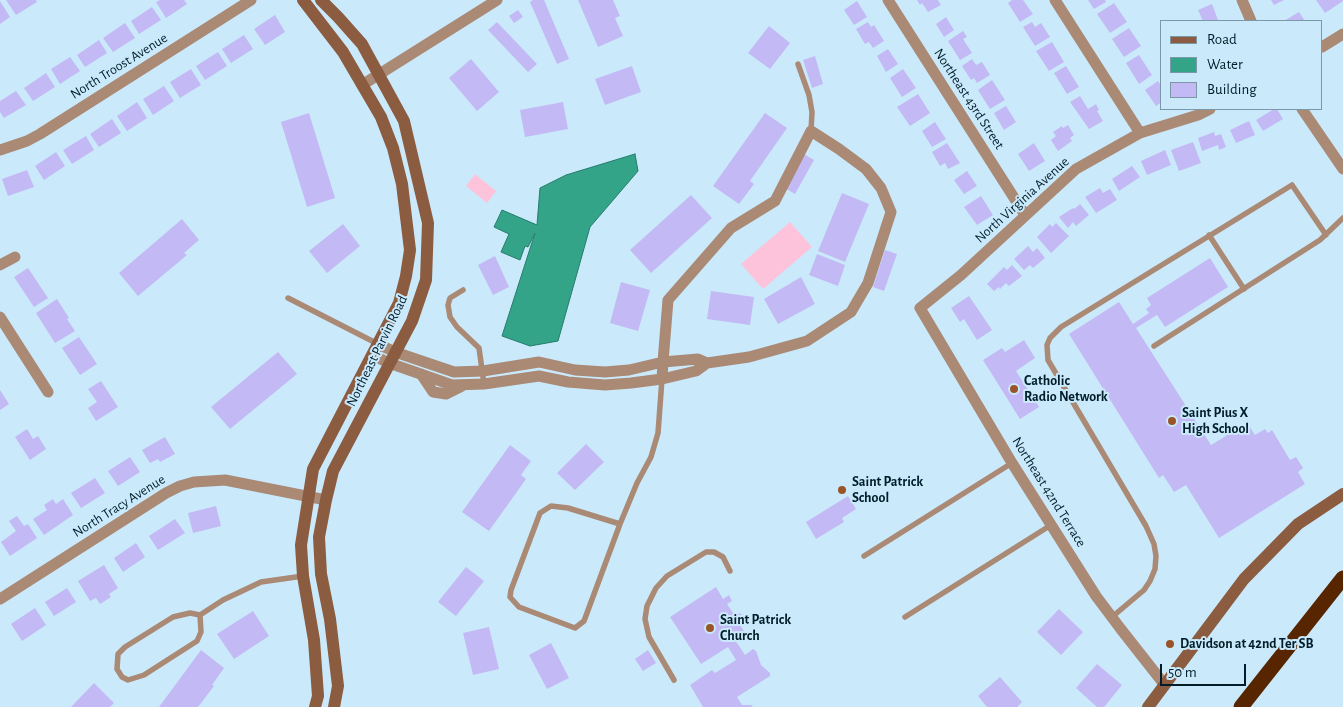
<!DOCTYPE html>
<html>
<head>
<meta charset="utf-8">
<style>
	body { margin:0 }
	#map { position:relative; width:1343px; height:707px; overflow:hidden; background:#caeafc; font-family:"Alegreya Sans",sans-serif }
	canvas { display:block }
	.legend { position:absolute; left:1160px; top:20px; width:162px; height:90px; box-sizing:border-box; background:#caeafc; border:1px solid #7a98a8; margin:0; padding:6px 9px; list-style:none; font-size:15px; color:#021d29 }
	.legend li { display:flex; align-items:center; gap:10px; height:25px }
	.legend b { width:25px; border:1px solid #7a98a8 }
	.scale { position:absolute; left:1160px; top:664px; width:86px; height:22px; box-sizing:border-box; border:2px solid #021d29; border-top:0; padding-left:6px; font-size:15px; line-height:18px; white-space:nowrap; color:#021d29; -webkit-text-stroke:4px #caeafc; paint-order:stroke }
</style>
</head>
<body>
<div id="map">
<canvas width="1343" height="707"></canvas>
<ul class="legend">
<li><b style="height:6px;background:#8b5c40"></b>Road</li>
<li><b style="height:14px;background:#34a488"></b>Water</li>
<li><b style="height:14px;background:#c3b9f4"></b>Building</li>
</ul>
<div class="scale">50 m</div>
</div>
<script>
const c = document.querySelector('canvas').getContext('2d');
c.lineJoin = 'round';
function fill(path, color) { c.fillStyle = color; c.fill(path, 'evenodd'); }
const toPath = rows => new Path2D(rows.map(r => 'M' + r).join(''));
function stroke(path, color, width, dash) { c.strokeStyle = color; c.lineWidth = width; c.lineCap = dash ? 'butt' : 'round'; c.setLineDash(dash || []); c.stroke(path); }
function write(font, color, halo, rows, align = 'center') {
  c.font = font + ' "Alegreya Sans",sans-serif'; c.lineWidth = 4; c.setLineDash([]); c.textBaseline = 'middle'; c.strokeStyle = halo; c.fillStyle = color; for (const [text, x, y, turn = 0] of rows) {
    c.save(); c.translate(x, y); c.rotate((+turn || 0) * Math.PI / 180); c.textAlign = isNaN(turn) ? turn : align; if (halo) c.strokeText(text, 0, 0); c.fillText(text, 0, 0); c.restore();
  }
}
const green = toPath([
	[475,174,496,191,487,203,466,186],
	[790,222,812,247,763,289,741,264]
]);
const water = toPath([
	[635,154,638,171,590,227,558,341,530,346,502,336,535,233,528,247,525,246,520,260,501,252,509,234,494,227,502,210,537,225,540,188,566,175,635,154]
]);
const building = toPath([
	[6,0,36,0,37,2,16,15],
	[160,0,184,0,187,4,166,18,156,2],
	[533,0,544,0,569,59,557,64,530,2],
	[578,0,613,0,620,16,615,18,623,36,598,47],
	[917,0,938,0,941,5,928,12,922,3,920,5],
	[1012,0,1023,0,1033,14,1020,22,1008,3],
	[1088,0,1105,0,1106,2,1094,9],
	[1271,0,1284,0,1274,5],
	[1316,0,1343,0,1343,1,1325,13],
	[0,1,10,17,0,24],
	[857,1,867,17,854,25,844,10],
	[1114,3,1127,22,1110,33,1097,14],
	[1212,4,1218,20,1203,21,1198,10],
	[152,7,161,20,139,34,131,21],
	[518,10,523,17,514,23,509,16],
	[1299,12,1305,21,1284,21],
	[275,15,285,32,265,45,254,29],
	[946,17,954,30,944,37,936,24],
	[497,22,537,64,528,72,488,30],
	[868,22,871,27,874,25,884,41,873,48,869,42,865,44,856,29],
	[1032,22,1035,27,1041,23,1050,37,1035,46,1023,27],
	[125,23,135,38,113,52,103,38],
	[769,26,790,43,770,69,748,53],
	[1129,28,1141,46,1124,57,1112,39],
	[963,31,967,37,963,39,972,53,960,60,948,41],
	[244,35,253,49,231,63,222,49],
	[99,40,107,53,85,67,77,55],
	[1052,42,1064,62,1049,71,1036,51],
	[888,49,898,64,886,72,877,56],
	[218,52,227,66,205,80,196,66],
	[1139,55,1152,75,1139,84,1126,63],
	[815,56,823,84,812,88,803,60],
	[70,57,80,71,60,84,51,69],
	[471,59,499,92,477,111,449,78],
	[972,59,976,65,982,62,990,75,977,83,974,78,971,80,962,66],
	[632,66,641,92,605,105,595,79],
	[1066,66,1079,87,1067,94,1054,73],
	[191,69,201,85,180,98,170,82],
	[903,69,916,88,902,97,890,78],
	[46,73,55,87,33,101,24,88],
	[992,80,1005,100,990,109,978,90],
	[1158,81,1162,87,1162,102,1156,106,1145,90],
	[164,86,174,101,153,115,143,99],
	[16,91,26,105,4,118,0,112,0,101],
	[918,94,930,113,910,126,897,107],
	[1080,96,1088,109,1096,104,1099,110,1097,111,1103,121,1089,129,1070,102],
	[137,102,147,118,127,131,117,116],
	[563,102,568,129,525,137,520,110],
	[1006,106,1016,122,1004,130,994,113],
	[1274,109,1277,109,1283,119,1263,131,1256,120],
	[309,113,335,198,307,207,281,122],
	[765,113,787,128,750,181,754,184,739,204,713,186],
	[112,119,121,133,99,147,90,134],
	[1249,121,1255,135,1236,143,1230,130],
	[935,122,946,139,932,147,922,131],
	[1068,125,1074,135,1070,138,1072,141,1058,151,1051,140,1056,136,1053,132,1062,126,1063,128],
	[1214,132,1215,136,1221,134,1226,147,1219,150,1218,145,1202,151,1198,138],
	[86,136,94,150,72,164,63,150],
	[1193,142,1201,163,1179,171,1171,150],
	[947,143,960,163,948,169,945,163,940,166,932,152],
	[1034,143,1045,161,1029,171,1018,154],
	[1165,150,1171,165,1147,175,1141,161],
	[56,152,65,166,44,180,35,166],
	[804,154,814,160,795,194,785,188],
	[1132,166,1140,177,1119,191,1112,179],
	[27,170,34,187,8,196,2,179],
	[967,171,977,186,964,194,954,180],
	[1100,188,1103,193,1110,189,1117,200,1096,213,1085,197],
	[842,193,869,204,845,262,818,251],
	[691,195,712,218,651,273,630,250],
	[981,196,993,215,977,225,964,207],
	[1080,204,1089,215,1076,226,1073,222,1068,228,1059,217,1073,208,1074,209],
	[182,219,199,240,184,253,187,255,138,296,119,273],
	[1056,223,1069,236,1051,253,1037,237,1050,224,1052,227],
	[343,224,360,246,327,273,309,251],
	[1028,246,1033,252,1037,248,1045,258,1033,268,1030,265,1024,270,1014,259],
	[885,250,897,254,884,291,873,287],
	[817,254,845,265,838,286,809,275],
	[495,256,509,287,493,295,478,265],
	[1210,258,1228,287,1165,327,1157,315,1136,328,1211,445,1247,423,1255,435,1265,429,1268,433,1272,430,1290,460,1296,457,1303,468,1298,472,1305,484,1219,538,1186,485,1174,492,1163,475,1159,478,1069,334,1119,302,1133,324,1149,313,1146,309,1151,305,1147,298],
	[1012,265,1022,276,1009,286,1006,283,1000,289,999,287,994,291,987,284,1004,267,1007,270],
	[28,268,48,298,34,307,14,277],
	[801,277,815,304,778,324,764,299],
	[621,282,650,290,638,331,610,323],
	[711,291,754,297,750,325,707,319],
	[969,296,992,330,977,340,964,319,960,322,951,308],
	[57,299,69,318,67,319,75,331,55,343,36,313],
	[79,337,97,364,80,375,62,348],
	[1024,340,1035,358,1016,371,1039,407,1020,419,983,360,1002,348,1005,352],
	[278,352,297,374,230,429,211,407],
	[101,381,118,407,96,421,88,408,97,402,88,389],
	[0,390,9,404,0,410],
	[27,429,33,439,38,436,46,449,30,460,15,437],
	[165,437,175,454,160,462,158,459,150,463,142,450],
	[586,444,604,462,575,490,557,473],
	[510,445,531,461,521,475,526,479,489,531,462,512],
	[130,457,140,472,118,486,108,471],
	[95,478,105,493,81,508,71,493],
	[848,496,856,509,842,518,844,522,816,539,806,522],
	[53,499,56,504,63,499,73,515,44,535,33,519,47,510,44,505],
	[216,506,221,526,193,533,188,513],
	[17,516,24,526,28,524,37,538,10,556,1,542,16,531,9,521],
	[175,519,185,533,158,550,149,536],
	[136,543,145,557,123,572,114,558],
	[104,565,118,588,109,594,111,597,100,604,96,598,90,601,78,581],
	[466,567,484,581,456,616,438,602],
	[716,587,723,599,729,595,732,601,727,604,735,616,740,613,744,618,738,622,746,634,735,640,745,655,753,649,756,651,761,665,770,673,770,676,737,697,742,705,753,705,751,707,703,707,690,685,712,670,715,673,736,660,728,647,701,664,670,617],
	[67,588,76,602,54,616,45,602],
	[35,608,46,625,22,641,11,624],
	[1059,609,1083,632,1061,655,1037,632],
	[253,611,269,636,234,659,217,634],
	[489,627,499,669,473,675,463,633],
	[551,643,569,678,547,689,529,655],
	[201,650,224,668,212,685,214,686,198,707,159,707],
	[648,650,656,663,643,671,635,659],
	[1097,664,1122,685,1104,707,1097,707,1076,688],
	[1000,677,1022,702,1017,707,987,707,978,696],
	[94,683,114,703,110,707,71,707]
]);
const lane = toPath([
	[798,64,809,95,812,112,811,131],
	[1209,235,1244,289],
	[463,290,450,298,448,305,450,317,457,327,479,348,484,384],
	[288,298,378,344],
	[1154,346,1320,240,1343,218],
	[620,524,568,508,551,506,540,513,511,590,510,597,519,607,575,628,584,621,620,524,637,483,651,457,658,433,662,379],
	[864,556,1012,463],
	[200,615,201,632,197,641,144,675,128,680,122,677,117,669,118,654,125,647,173,617,190,613,200,615,223,600,261,582,303,576],
	[905,617,1051,525],
	[1112,617,1144,590,1150,581,1155,569,1156,556,1154,544,1146,526,1048,360,1047,345,1050,338,1061,327,1292,185,1326,235],
	[674,680,649,637,645,619,647,606,656,588,667,576,706,552,714,552,723,557,730,571]
]);
const street = toPath([
	[888,0,1025,215],
	[1055,0,1140,133],
	[1242,0,1251,21],
	[1322,47,1343,34],
	[362,85,497,0],
	[1302,109,1343,169],
	[0,150,27,141,40,134,251,0],
	[0,265,15,257],
	[0,317,48,392],
	[378,344,395,352,454,372,483,371,539,362,575,370,605,372,629,370,663,362,698,359,707,363,749,357,807,341,851,312,868,283,891,212,881,188,866,169,839,149,811,131,775,201,731,228,668,300,663,362,662,379],
	[372,355,389,363,452,385,484,384,539,376,568,382,605,385,631,383,662,379,696,371,707,363],
	[421,374,433,392,446,394,462,386],
	[0,599,166,493,180,486,194,482,225,480,326,500],
	[1164,684,1120,628,1096,596,1012,463,920,308,961,275,1076,169,1140,133,1198,115,1210,109]
]);
const secondary = toPath([
	[303,0,343,52,381,117,393,148,402,184,410,250,406,276,399,303,313,469,301,545,303,576,314,640,318,696,315,707],
	[321,0,338,17,362,44,404,121,428,223,426,280,412,321,333,471,326,500,319,537,321,574,330,619,338,686,334,707],
	[1148,707,1244,579,1298,524,1343,494]
]);
const highway = toPath([
	[1241,707,1343,578]
]);
const markers = [
	[1014,389,5,"#995527"],
	[1172,421,5,"#995527"],
	[842,490,5,"#995527"],
	[710,628,5,"#995527"],
	[1170,644,5,"#995527"]
];
const streetNames = [
	["North Troost Avenue",119,66,-32],
	["Northeast 43rd Street",969,99,57],
	["North Virginia Avenue",1022,200,-42],
	["Northeast Parvin Road",377,351,-64],
	["Northeast 42nd Terrace",1049,492,58],
	["North Tracy Avenue",119,506,-32]
];
const poiNames = [
	["Catholic",1024,381],
	["Radio Network",1024,397],
	["Saint Pius X",1182,413],
	["High School",1182,429],
	["Saint Patrick",852,482],
	["School",852,498],
	["Saint Patrick",720,620],
	["Church",720,636],
	["Davidson at 42nd Ter SB",1180,644]
];
fill(green, '#fdc3db');
fill(water, '#34a488');
stroke(water, '#257c6c', 1);
fill(building, '#c3b9f4');
stroke(lane, '#aa8975', 5.5);
stroke(street, '#aa8975', 11);
stroke(secondary, '#8b5c40', 12);
stroke(highway, '#572600', 15);
for (const [x, y, r, color] of markers) { const dot = new Path2D(); dot.arc(x, y, r, 0, 2 * Math.PI); c.fillStyle = color; c.fill(dot); stroke(dot, '#caeafc', 2); }
write('14px', '#021d29', '#caeafc', streetNames);
write('bold 14px', '#021d29', '#caeafc', poiNames, 'left');
</script>
</body>
</html>
